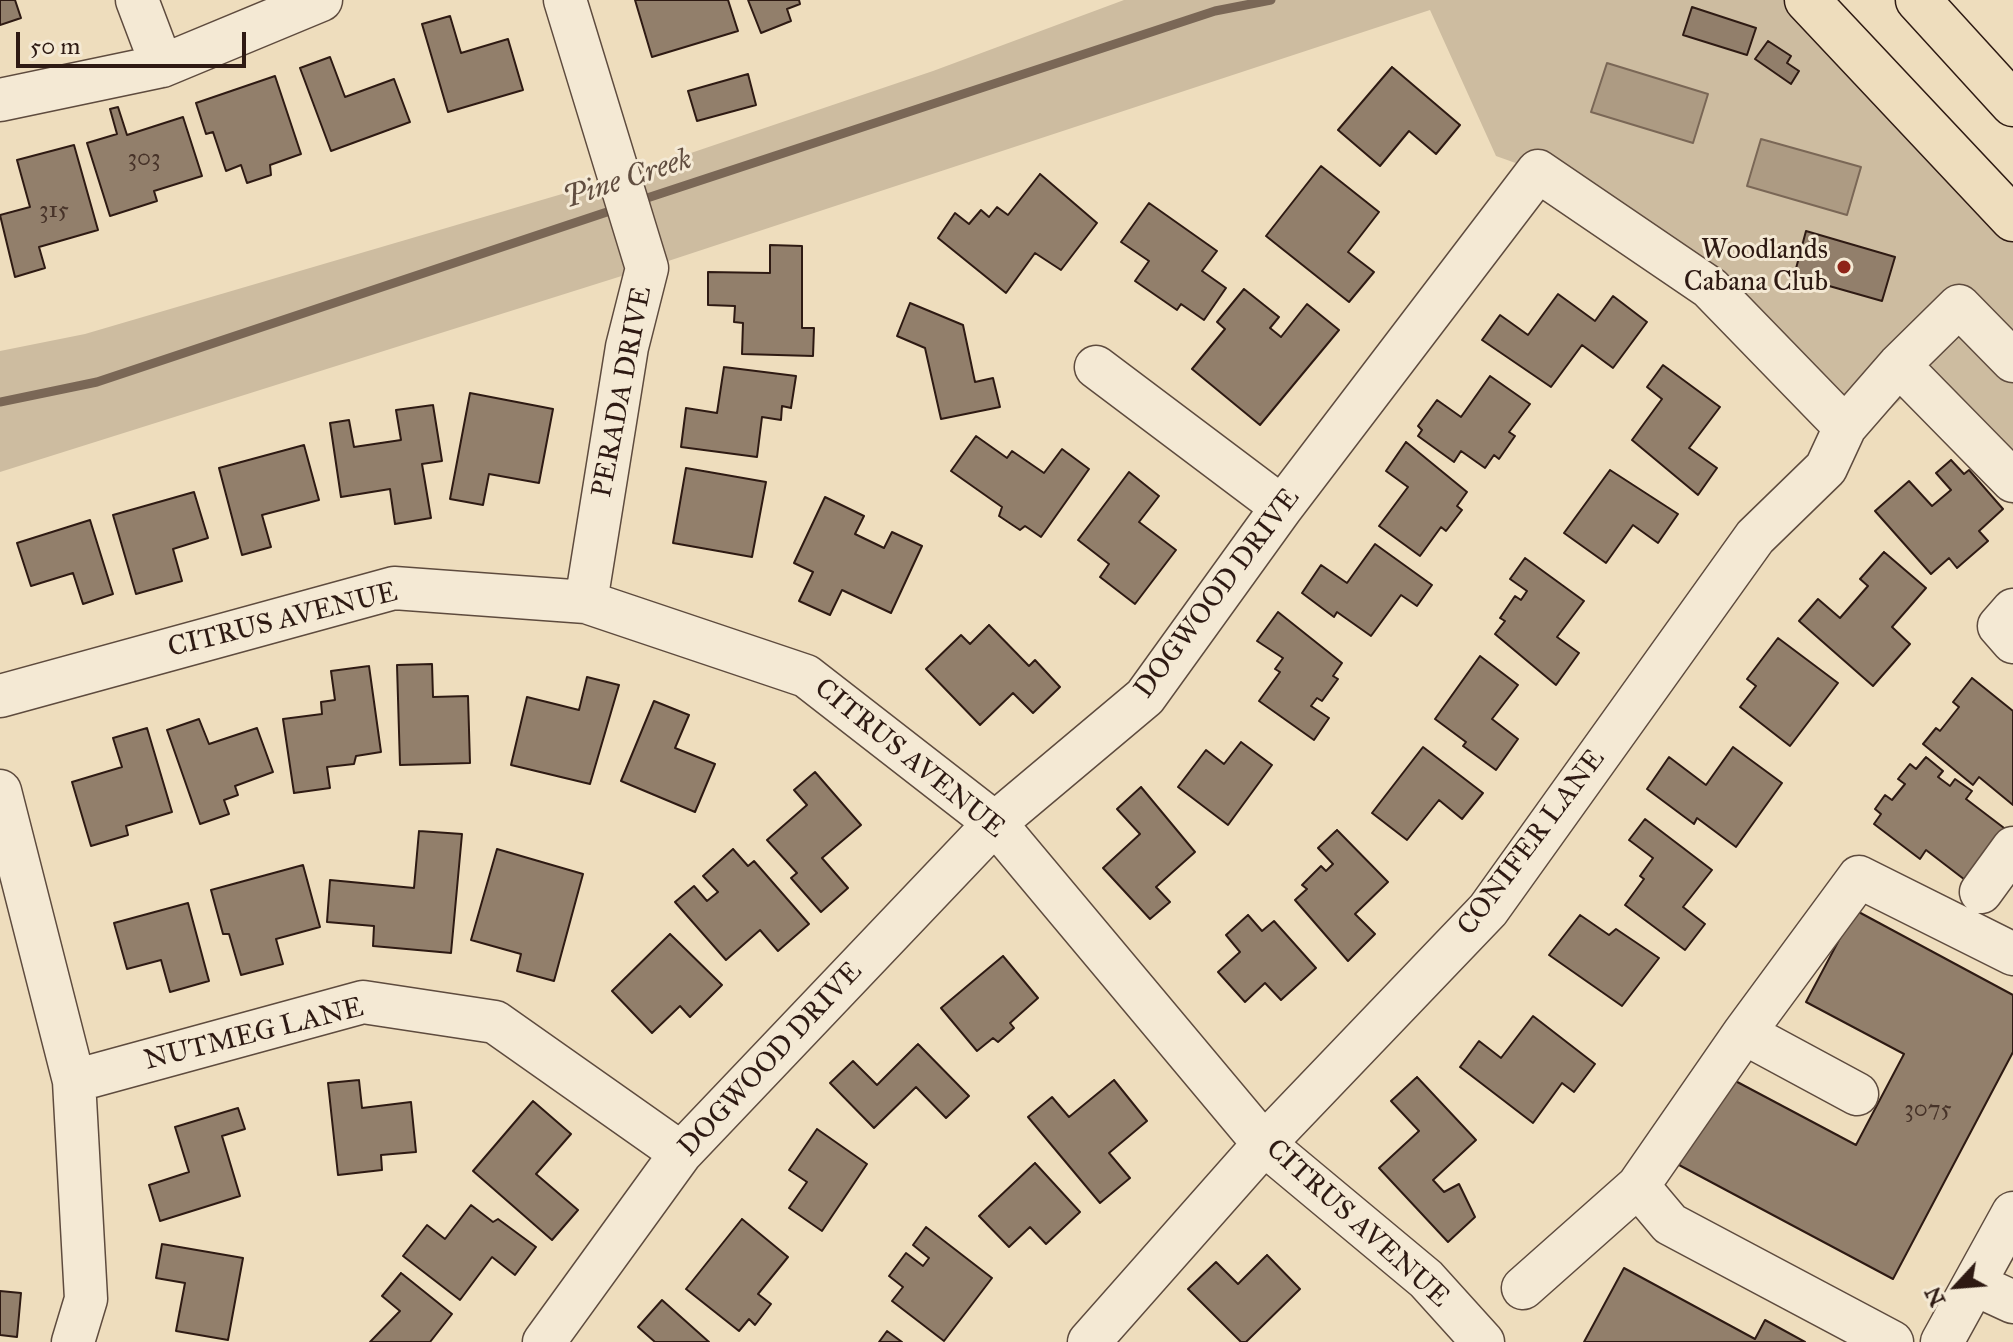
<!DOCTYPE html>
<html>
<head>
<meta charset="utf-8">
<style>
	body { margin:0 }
	#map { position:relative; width:2013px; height:1342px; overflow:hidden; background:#eeddbd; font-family:"IM FELL Great Primer",serif }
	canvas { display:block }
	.north { position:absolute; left:1917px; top:1246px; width:80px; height:80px; -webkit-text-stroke:6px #f4e9d4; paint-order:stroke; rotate:244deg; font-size:22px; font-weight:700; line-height:32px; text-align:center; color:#2e1a13 }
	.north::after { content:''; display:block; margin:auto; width:28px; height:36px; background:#2e1a13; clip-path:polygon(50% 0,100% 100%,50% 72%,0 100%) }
	.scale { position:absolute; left:16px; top:32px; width:230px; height:36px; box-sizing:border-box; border:4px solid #2e1a13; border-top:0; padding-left:10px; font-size:24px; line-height:28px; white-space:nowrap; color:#2e1a13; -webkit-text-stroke:6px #f4e9d4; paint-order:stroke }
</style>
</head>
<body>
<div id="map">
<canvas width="2013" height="1342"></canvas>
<div class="north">N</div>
<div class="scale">50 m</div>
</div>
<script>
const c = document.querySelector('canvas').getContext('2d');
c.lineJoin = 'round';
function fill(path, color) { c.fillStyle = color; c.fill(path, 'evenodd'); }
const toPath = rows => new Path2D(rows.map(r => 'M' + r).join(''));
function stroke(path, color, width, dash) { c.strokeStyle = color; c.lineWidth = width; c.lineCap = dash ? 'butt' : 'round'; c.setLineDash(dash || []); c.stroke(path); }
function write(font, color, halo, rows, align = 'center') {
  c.font = font + ' "IM FELL Great Primer",serif'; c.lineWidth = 6; c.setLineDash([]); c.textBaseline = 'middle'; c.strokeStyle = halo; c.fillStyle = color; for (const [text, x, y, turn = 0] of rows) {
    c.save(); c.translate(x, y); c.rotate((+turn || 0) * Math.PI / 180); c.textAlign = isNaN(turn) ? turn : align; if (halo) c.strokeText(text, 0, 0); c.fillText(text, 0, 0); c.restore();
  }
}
const green = toPath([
	[1124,0,1807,0,2013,219,2013,505,1908,393,1877,421,1538,171,1496,156,1430,10,647,268,0,472,0,351,85,334,620,177,933,71]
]);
const water = toPath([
	[1607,63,1708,94,1693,143,1591,112,1607,63],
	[1761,139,1861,167,1847,215,1747,186,1761,139]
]);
const stream = toPath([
	[638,201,1215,11,1271,0],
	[0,402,97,382,616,209]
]);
const building = toPath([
	[0,0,15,0,21,18,0,25,0,0],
	[635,0,728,0,738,31,652,57,635,0],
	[748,0,799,0,800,4,787,9,791,21,761,33,748,0],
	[1692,7,1756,28,1747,55,1683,35,1692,7],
	[450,16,461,53,508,39,523,90,448,112,422,24,450,16],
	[1768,41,1791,56,1787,63,1799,71,1791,84,1755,59,1768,41],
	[330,57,345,97,394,79,410,122,331,151,300,68,330,57],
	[1392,67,1460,125,1436,154,1409,131,1380,166,1338,130,1392,67],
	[748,74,756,105,697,121,688,91,748,74],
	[275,76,301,154,270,165,271,175,247,183,241,165,226,171,213,132,206,134,196,103,275,76],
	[118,107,127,135,183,117,202,176,154,191,157,201,110,216,87,143,117,134,110,109,118,107],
	[74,145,98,230,39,247,45,268,15,277,0,215,30,207,17,160,74,145],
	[1321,166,1379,212,1348,252,1374,272,1349,302,1266,236,1321,166],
	[1040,174,1097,223,1061,270,1035,253,1006,293,938,238,955,213,969,224,981,210,989,217,997,207,1008,215,1040,174],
	[1149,203,1217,251,1202,271,1226,288,1204,320,1181,304,1177,310,1135,281,1149,261,1121,242,1149,203],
	[1806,231,1895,257,1882,301,1794,276,1806,231],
	[770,245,802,246,802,328,814,328,813,356,742,354,743,323,734,322,735,306,708,305,708,272,770,273,770,245],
	[1244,289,1279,317,1270,328,1281,337,1307,304,1339,330,1260,425,1192,369,1225,329,1217,322,1244,289],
	[1558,294,1595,321,1613,296,1647,322,1613,368,1582,345,1551,387,1482,340,1500,315,1528,335,1558,294],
	[910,303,963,325,975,382,993,378,1000,407,941,419,925,348,897,336,910,303],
	[1663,365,1720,407,1689,448,1717,468,1698,495,1632,440,1662,399,1647,387,1663,365],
	[724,367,796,376,791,408,782,406,781,420,762,417,757,457,681,447,686,408,717,413,724,367],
	[1490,376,1530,404,1509,432,1515,436,1499,459,1494,455,1485,468,1461,451,1454,462,1418,436,1422,430,1418,426,1437,400,1461,417,1490,376],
	[470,393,553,409,539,483,489,474,483,505,450,499,470,393],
	[433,405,442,461,422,464,431,518,395,524,390,489,341,497,330,423,349,420,354,447,401,440,396,410,433,405],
	[976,436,1007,458,1012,451,1044,473,1062,449,1089,469,1041,537,1025,526,1020,530,999,516,1002,507,951,471,976,436],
	[1406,442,1467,492,1457,506,1462,510,1446,531,1441,527,1420,556,1379,526,1408,487,1386,471,1406,442],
	[304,445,319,500,262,515,271,547,242,555,219,468,304,445],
	[1951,460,1964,474,1969,470,2003,509,1979,531,1988,541,1957,568,1949,558,1931,574,1875,511,1909,481,1932,506,1951,490,1936,473,1951,460],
	[686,468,766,482,752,557,673,543,686,468],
	[1610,470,1678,514,1658,543,1633,525,1606,563,1564,533,1610,470],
	[1129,472,1159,496,1139,522,1176,550,1135,604,1100,577,1109,564,1078,540,1129,472],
	[194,492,208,538,173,549,182,581,136,594,113,515,194,492],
	[825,497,864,516,855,534,884,548,892,532,922,546,891,613,842,590,830,615,799,601,813,572,794,563,825,497],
	[90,520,113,594,83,604,73,573,31,586,17,543,90,520],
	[1375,544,1432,585,1417,606,1401,595,1371,636,1337,612,1334,617,1302,593,1321,565,1347,583,1375,544],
	[1884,552,1926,588,1892,627,1910,644,1873,686,1799,621,1818,599,1840,618,1868,586,1860,579,1884,552],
	[1525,558,1584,601,1557,637,1579,653,1556,685,1495,634,1505,621,1500,618,1515,596,1521,600,1527,591,1510,579,1525,558],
	[1278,612,1342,663,1333,676,1338,679,1322,701,1317,698,1311,706,1329,718,1314,740,1259,701,1280,672,1275,669,1283,658,1257,641,1278,612],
	[989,625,1029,666,1035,660,1060,687,1033,713,1013,693,980,725,926,669,961,635,970,644,989,625],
	[1778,638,1838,683,1790,746,1740,707,1756,686,1747,679,1778,638],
	[1480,656,1518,685,1492,719,1518,739,1496,770,1463,746,1466,742,1435,719,1480,656],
	[432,664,433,697,468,696,470,763,400,765,397,665,432,664],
	[369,666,381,752,356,756,354,764,327,767,330,788,294,793,283,719,322,714,321,702,335,700,331,671,369,666],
	[587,677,619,685,590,784,511,765,527,697,579,710,587,677],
	[1972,678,2013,711,2013,805,1979,777,1973,785,1923,744,1936,728,1940,731,1959,707,1953,702,1972,678],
	[654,701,689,715,675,748,715,764,695,812,621,781,654,701],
	[199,719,209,744,257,728,273,772,235,786,238,795,224,800,229,814,200,824,167,730,199,719],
	[147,728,172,812,126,826,128,835,91,846,72,782,122,767,113,738,147,728],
	[1241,742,1272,765,1228,825,1178,787,1206,750,1224,764,1241,742],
	[1423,747,1483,793,1462,819,1439,800,1407,840,1372,813,1423,747],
	[1733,747,1782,783,1736,847,1697,818,1694,824,1647,789,1669,757,1706,785,1733,747],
	[1926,757,1943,771,1938,777,1950,786,1955,779,1972,791,1966,799,2008,831,1969,883,1926,850,1920,859,1874,824,1881,814,1875,809,1885,795,1892,800,1905,784,1898,779,1910,764,1916,769,1926,757],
	[815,772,861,825,822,858,848,888,821,912,791,878,797,873,767,840,807,805,794,790,815,772],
	[1141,787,1195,852,1156,887,1170,902,1150,919,1103,868,1140,834,1117,809,1141,787],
	[1645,819,1712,870,1683,907,1705,924,1685,950,1625,905,1644,879,1640,876,1653,858,1629,840,1645,819],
	[1337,830,1388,882,1355,914,1375,934,1348,961,1295,900,1307,889,1302,885,1321,866,1326,871,1333,864,1318,848,1337,830],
	[419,831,462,834,451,953,373,946,374,926,327,922,330,880,414,888,419,831],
	[497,849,583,874,554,981,517,971,521,954,471,940,497,849],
	[733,849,748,866,754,861,809,924,778,951,760,930,726,960,675,902,694,886,707,901,718,892,703,876,733,849],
	[303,865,320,927,276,939,283,964,241,975,229,934,223,934,211,890,303,865],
	[188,903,209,981,170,992,161,960,127,969,114,923,188,903],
	[1855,910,2013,995,2013,1052,1893,1279,1679,1165,1726,1076,1856,1145,1904,1054,1806,1002,1855,910],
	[1248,915,1262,931,1274,921,1316,968,1281,1000,1265,983,1245,1002,1218,972,1240,952,1226,935,1248,915],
	[1580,915,1609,935,1616,929,1659,958,1622,1006,1549,955,1580,915],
	[670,934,722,985,690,1017,680,1006,652,1033,612,991,670,934],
	[1003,956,1038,998,1010,1023,1014,1028,998,1042,993,1038,977,1051,941,1008,1003,956],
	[1533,1016,1595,1064,1574,1092,1562,1083,1533,1123,1460,1067,1479,1041,1501,1058,1533,1016],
	[918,1044,969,1096,946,1118,916,1087,874,1128,830,1083,853,1061,877,1085,918,1044],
	[1417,1077,1476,1140,1433,1180,1444,1192,1459,1184,1475,1217,1448,1242,1379,1168,1419,1131,1391,1101,1417,1077],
	[359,1080,362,1108,411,1102,416,1152,381,1155,382,1170,338,1175,328,1083,359,1080],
	[1114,1080,1147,1121,1109,1153,1130,1178,1100,1203,1028,1117,1052,1097,1069,1117,1114,1080],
	[533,1101,571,1134,536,1174,578,1210,552,1240,473,1171,533,1101],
	[238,1108,245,1129,222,1136,240,1196,160,1221,149,1185,189,1172,175,1127,238,1108],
	[817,1129,867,1164,822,1231,789,1208,807,1182,789,1170,817,1129],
	[1035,1163,1080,1212,1046,1244,1030,1227,1009,1247,979,1216,1035,1163],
	[471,1205,493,1222,498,1219,536,1247,515,1275,492,1257,460,1300,403,1256,427,1225,445,1239,471,1205],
	[742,1219,788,1257,758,1294,771,1304,755,1325,749,1319,739,1331,686,1289,742,1219],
	[926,1227,992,1278,944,1341,892,1301,903,1287,889,1276,906,1253,923,1266,929,1258,913,1245,926,1227],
	[162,1244,243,1258,228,1340,176,1331,185,1283,156,1278,162,1244],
	[1267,1255,1300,1289,1246,1342,1241,1342,1188,1289,1216,1262,1238,1284,1267,1255],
	[1624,1268,1755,1339,1765,1320,1805,1342,1584,1342,1624,1268],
	[401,1273,452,1314,430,1342,370,1342,400,1311,382,1296,401,1273],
	[0,1291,21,1293,17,1337,0,1335,0,1291],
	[662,1300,709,1342,655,1342,638,1327,662,1300],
	[887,1331,902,1342,879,1342,887,1331]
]);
const minor = toPath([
	[137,0,162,66],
	[565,0,647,268,627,347,586,602],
	[0,100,162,66,321,0],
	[1899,365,2013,481],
	[1096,367,1282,507],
	[2013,610,1999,626,2013,642],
	[0,696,394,588,586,602,806,676,995,823,1264,1144,1426,1279,1483,1342],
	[0,791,74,1081,86,1299,73,1342],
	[1981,892,2013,848],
	[1744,1033,1859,877,2013,954],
	[74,1081,363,1002,495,1022,681,1153],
	[1638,1186,1670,1224,1892,1342],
	[1974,1284,2013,1302],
	[1523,1288,1638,1186,1744,1033,1857,1094],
	[544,1342,681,1153,995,823,1145,697,1282,507,1538,171,1710,288,1845,427],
	[1089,1342,1264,1144,1488,910,1755,537,1826,468,1845,427,1899,365,1959,306,2013,361],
	[1942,1342,2013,1213]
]);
const highway = toPath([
	[1807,0,2013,219],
	[1918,0,2013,104]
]);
const markers = [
	[1844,267,8,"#8f2418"]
];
const numberNames = [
	["303",144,159],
	["315",54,211],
	["3075",1928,1110]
];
const poiNames = [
	["Woodlands",1828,251],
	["Cabana Club",1828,283]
];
const streetNames = [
	["PERADA DRIVE",623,392,-79],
	["DOGWOOD DRIVE",1218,594,-53],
	["CITRUS AVENUE",283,621,-14],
	["CITRUS AVENUE",909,759,39],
	["CONIFER LANE",1532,843,-53],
	["NUTMEG LANE",254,1035,-14],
	["DOGWOOD DRIVE",771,1060,-47],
	["CITRUS AVENUE",1357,1224,42]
];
const waterNames = [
	["Pine Creek",628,180,-18]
];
fill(green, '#cdbca0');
fill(water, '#ad9b83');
stroke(water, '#7a6756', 2);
stroke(stream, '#7a6756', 9);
fill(building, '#927f6b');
stroke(building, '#2e1a13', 2);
stroke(minor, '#5e4b3e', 45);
stroke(highway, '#2e1a13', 47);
stroke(minor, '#f4e9d4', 42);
stroke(highway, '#eeddbd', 44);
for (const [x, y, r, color] of markers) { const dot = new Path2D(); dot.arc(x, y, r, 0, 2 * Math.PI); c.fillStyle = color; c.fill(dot); stroke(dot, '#f4e9d4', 3); }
write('24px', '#473329', null, numberNames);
write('28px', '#2e1a13', '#f4e9d4', poiNames, 'right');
write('28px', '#2e1a13', '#f4e9d4', streetNames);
write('italic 30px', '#614e40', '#f4e9d4', waterNames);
</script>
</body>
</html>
